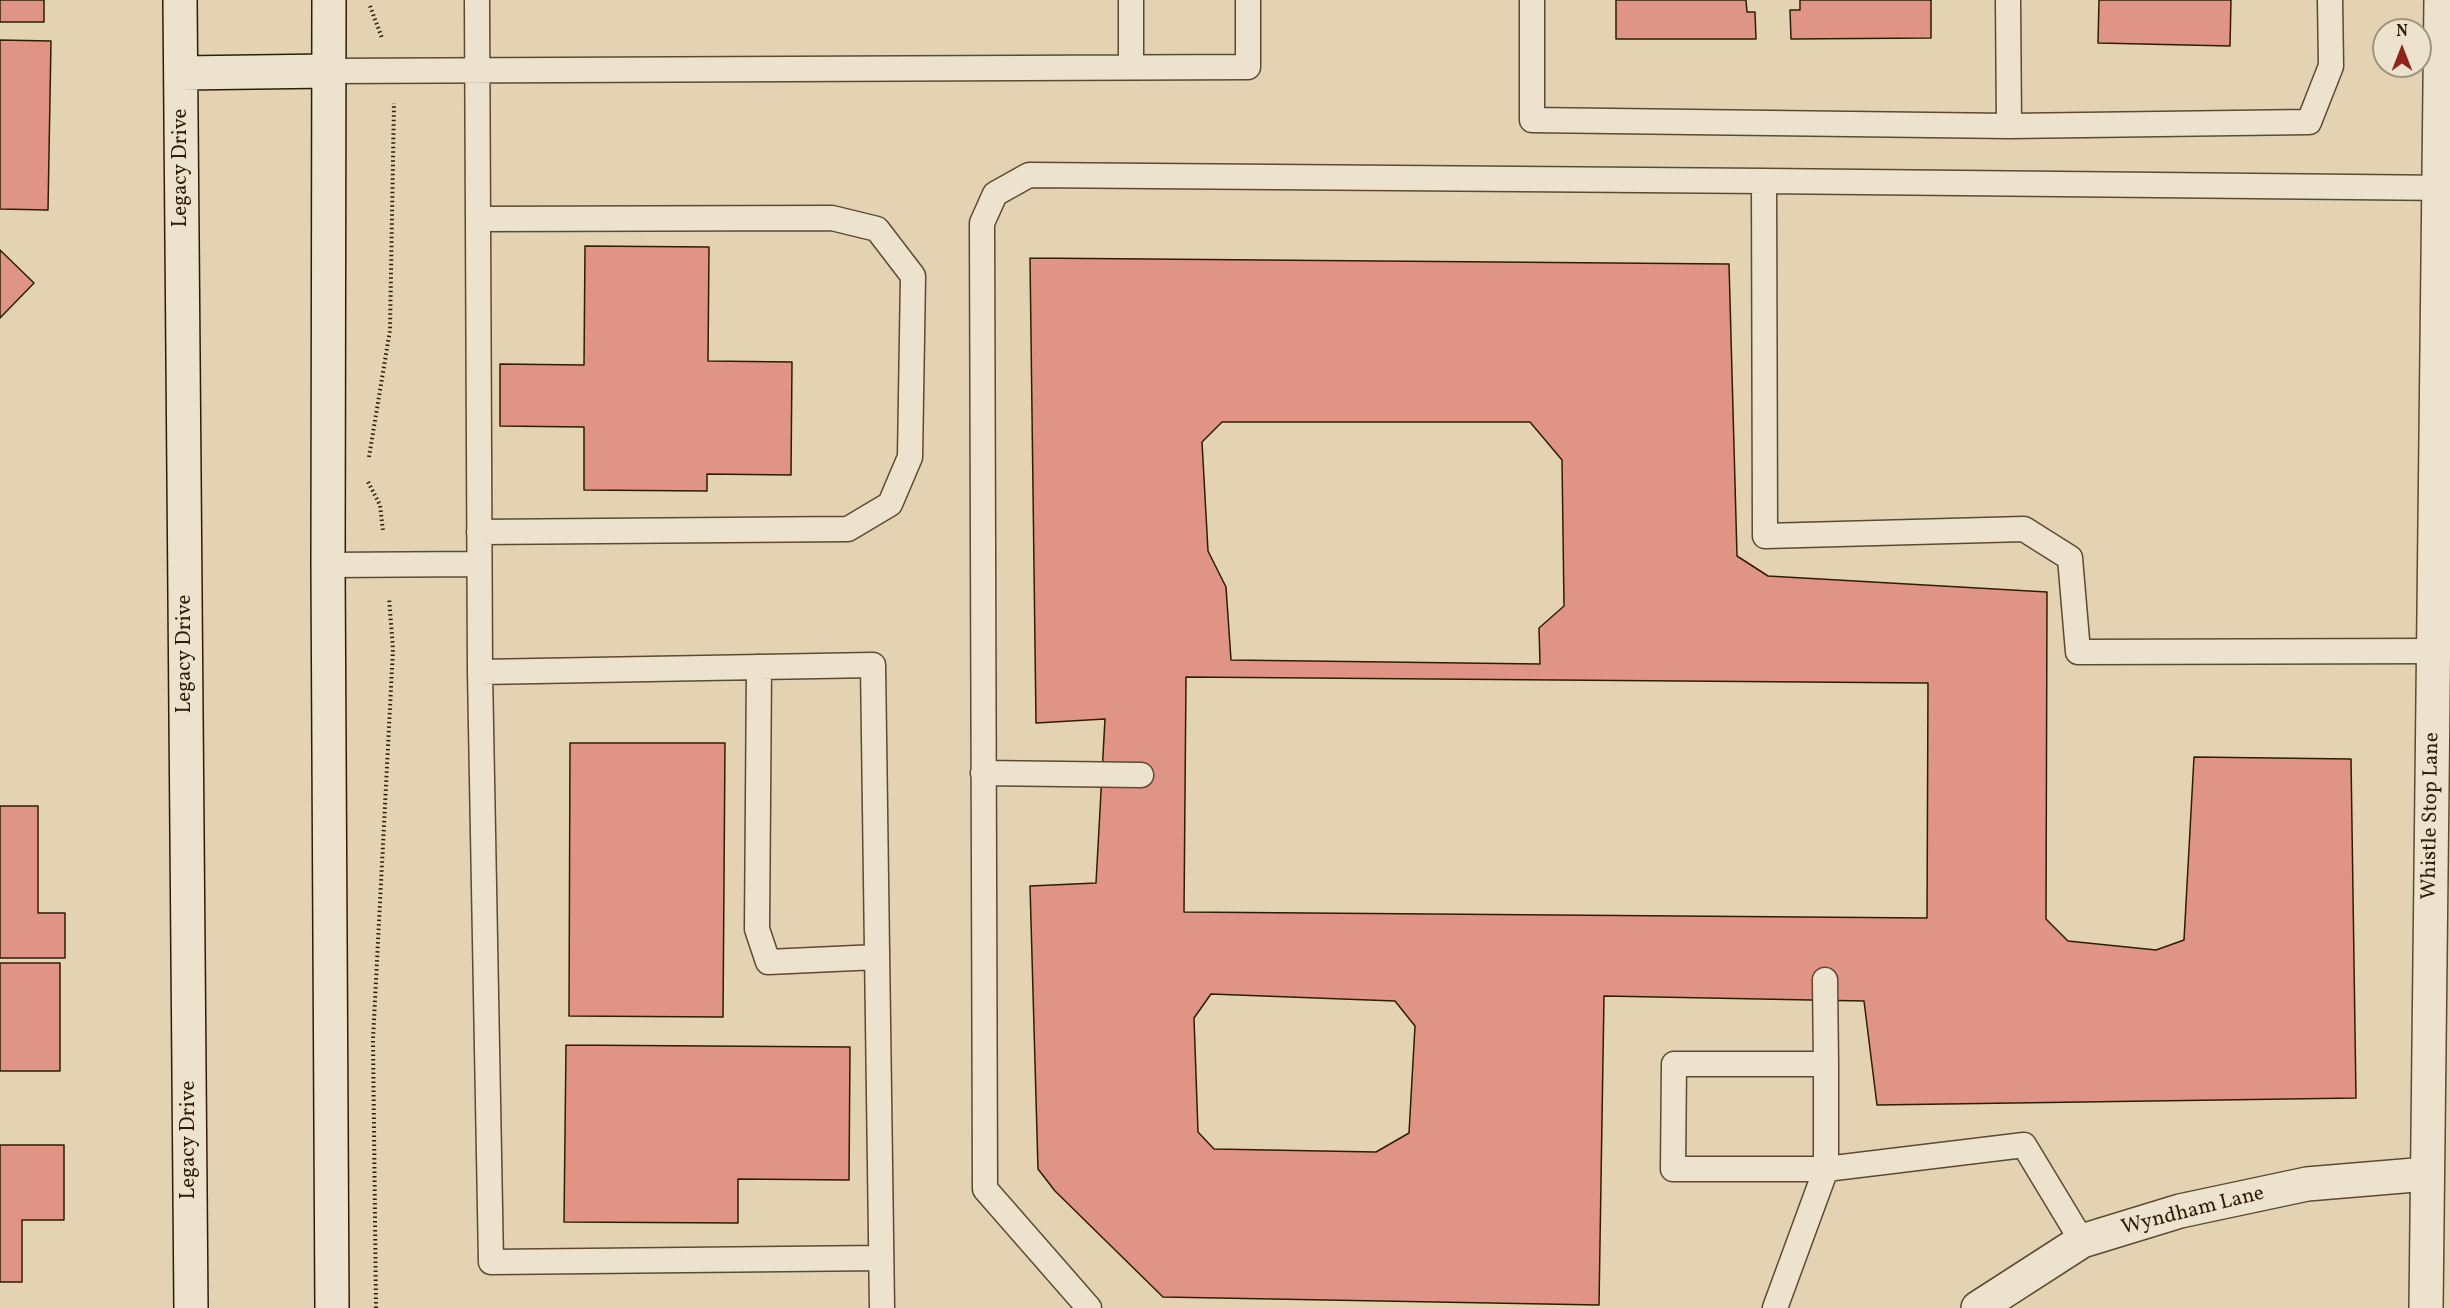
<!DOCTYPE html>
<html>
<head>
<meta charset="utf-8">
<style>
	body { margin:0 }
	#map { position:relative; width:2450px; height:1308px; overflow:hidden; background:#e3d3b3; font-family:Vollkorn,serif }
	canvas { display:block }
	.north { position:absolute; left:2372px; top:18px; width:60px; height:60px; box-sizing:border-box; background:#ede2ce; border:2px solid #a1947d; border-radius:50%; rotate:0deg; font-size:16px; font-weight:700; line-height:24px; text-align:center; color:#2f1e04 }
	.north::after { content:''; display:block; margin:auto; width:21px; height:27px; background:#8f2418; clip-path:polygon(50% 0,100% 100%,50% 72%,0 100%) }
</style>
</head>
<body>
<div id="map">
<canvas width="2450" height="1308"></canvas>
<div class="north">N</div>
</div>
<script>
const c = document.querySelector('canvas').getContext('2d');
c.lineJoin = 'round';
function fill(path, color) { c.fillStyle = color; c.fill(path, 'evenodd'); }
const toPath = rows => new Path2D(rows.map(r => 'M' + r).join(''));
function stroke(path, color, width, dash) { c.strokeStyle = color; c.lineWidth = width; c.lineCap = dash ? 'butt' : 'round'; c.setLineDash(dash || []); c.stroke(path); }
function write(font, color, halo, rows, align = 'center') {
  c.font = font + ' Vollkorn,serif'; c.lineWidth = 6; c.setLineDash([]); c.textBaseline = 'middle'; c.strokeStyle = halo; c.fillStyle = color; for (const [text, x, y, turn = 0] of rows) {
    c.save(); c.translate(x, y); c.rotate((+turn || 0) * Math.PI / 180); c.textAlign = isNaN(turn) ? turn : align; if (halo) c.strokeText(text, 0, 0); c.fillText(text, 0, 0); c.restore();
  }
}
const building = toPath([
	[0,0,44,0,44,22,0,22,0,0],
	[1616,0,1746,0,1747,12,1755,12,1756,39,1616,39,1616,0],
	[1800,0,1931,0,1931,38,1791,39,1790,10,1800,10,1800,0],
	[2099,0,2231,0,2230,46,2098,43,2099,0],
	[0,40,51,41,48,210,0,209,0,40],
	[585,246,709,247,708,361,792,362,791,475,707,474,707,491,584,490,584,427,500,426,500,364,584,365,585,246],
	[0,250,34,283,0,318,0,250],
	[1030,258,1729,264,1737,556,1768,576,2047,592,2046,919,2068,941,2156,950,2184,940,2194,757,2351,759,2356,1098,1877,1105,1864,1001,1604,996,1599,1305,1163,1297,1055,1191,1038,1169,1030,886,1096,883,1105,719,1036,723,1030,258],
	[1222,422,1530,422,1562,460,1564,606,1539,628,1540,664,1231,660,1226,587,1208,551,1202,442,1222,422],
	[1186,677,1928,683,1927,918,1184,912,1186,677],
	[1211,994,1395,1001,1415,1026,1409,1133,1376,1152,1214,1149,1198,1132,1194,1018,1211,994],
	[570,743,725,743,723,1017,569,1016,570,743],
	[0,806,38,806,38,913,65,913,65,958,0,958,0,806],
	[0,963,60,963,60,1071,0,1071,0,963],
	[566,1045,850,1047,849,1180,738,1179,738,1223,564,1222,566,1045],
	[0,1145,64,1145,64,1220,22,1220,22,1282,0,1282,0,1145]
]);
const path = toPath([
	[370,6,382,38],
	[369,457,390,330,394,103],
	[368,482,380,505,383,531],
	[376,1308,373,1039,393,649,389,598]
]);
const lane = toPath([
	[477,0,480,672,873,665,882,1308],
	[1131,0,1131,67],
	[1532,0,1532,120,2009,126,2008,0],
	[329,71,1248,67,1248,0],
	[2009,126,2309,122,2331,66,2330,0],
	[478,219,832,218,877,229,913,276,910,457,890,504,848,529,479,532],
	[328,565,479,564],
	[2433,651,2078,652,2070,558,2024,529,1765,536,1764,181,2450,188],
	[759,667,757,929,768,962,877,957],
	[480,672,491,1262,881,1258],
	[983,773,1141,775],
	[1825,980,1826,1064],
	[1089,1308,985,1189,982,223,995,194,1029,175,1764,181],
	[1775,1308,1826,1169,1826,1064,1674,1064,1673,1169,1826,1169,2024,1145,2082,1241]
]);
const street = toPath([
	[1978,1308,2082,1241,2180,1211,2307,1184,2427,1174],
	[2426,1308,2441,0]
]);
const secondary = toPath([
	[180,0,191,1308],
	[329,0,328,565,332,1308],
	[181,73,329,71]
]);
const streetNames = [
	["Legacy Drive",182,168,-90],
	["Legacy Drive",186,654,-90],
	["Whistle Stop Lane",2432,816,-89],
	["Legacy Drive",190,1140,-90],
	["Wyndham Lane",2193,1212,-14]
];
fill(building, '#df9485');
stroke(building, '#2f1e04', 1.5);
stroke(lane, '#5c4b30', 27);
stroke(street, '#5c4b30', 36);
stroke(secondary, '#2f1e04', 36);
stroke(path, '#2f1e04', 4, [1.5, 3]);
stroke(lane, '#ede2ce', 24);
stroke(street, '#ede2ce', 33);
stroke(secondary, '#ede2ce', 33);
write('21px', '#2f1e04', '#ede2ce', streetNames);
</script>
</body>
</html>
